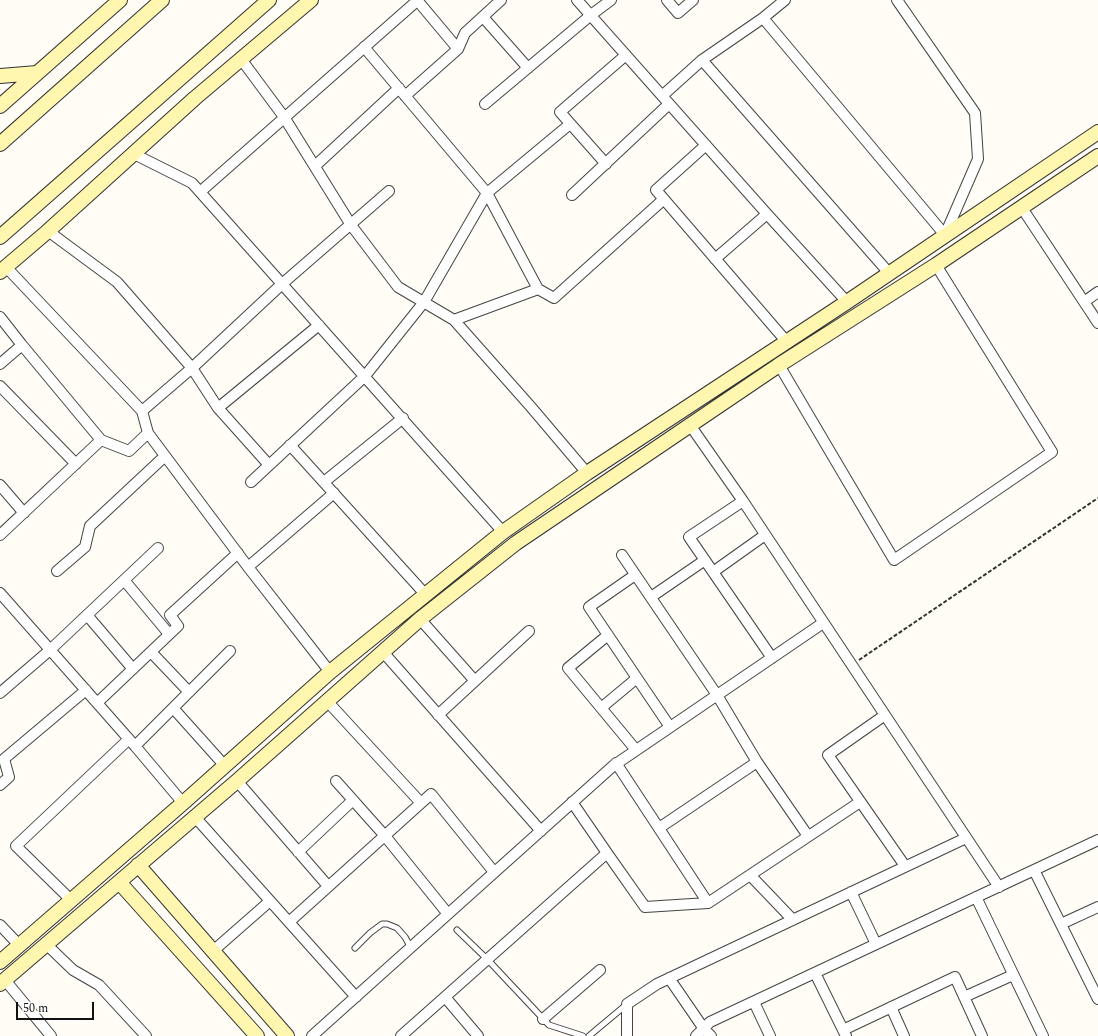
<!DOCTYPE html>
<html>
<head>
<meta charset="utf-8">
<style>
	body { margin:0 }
	#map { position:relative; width:1098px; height:1036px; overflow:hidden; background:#fffdf5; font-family:Spectral,serif }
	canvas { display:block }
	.scale { position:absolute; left:16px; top:1002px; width:78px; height:18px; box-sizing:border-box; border:2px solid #111; border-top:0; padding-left:5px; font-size:12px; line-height:14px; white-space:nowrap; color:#111; -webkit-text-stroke:3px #fff; paint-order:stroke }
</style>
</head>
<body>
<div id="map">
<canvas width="1098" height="1036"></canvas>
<div class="scale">50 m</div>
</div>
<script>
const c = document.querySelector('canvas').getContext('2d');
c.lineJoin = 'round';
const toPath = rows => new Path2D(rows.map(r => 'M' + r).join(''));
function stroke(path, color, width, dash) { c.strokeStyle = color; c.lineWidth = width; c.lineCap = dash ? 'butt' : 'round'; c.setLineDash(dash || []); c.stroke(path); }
const path = toPath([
	[859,660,1098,498]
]);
const lane = toPath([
	[457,930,487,959,549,1025,583,1036],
	[355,948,370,933,382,924,387,924,397,928,405,937,411,948],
	[589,1036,626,1005]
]);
const street = toPath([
	[417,0,458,49],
	[577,0,767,214,847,302],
	[667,0,678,13,693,0],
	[483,17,528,68],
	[763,18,945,235,978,159,975,113,897,0],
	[364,47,487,193,538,289,554,298,664,199],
	[241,59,284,117,351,225,398,287,454,320,531,407,587,473],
	[702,60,889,273],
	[405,96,458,49,465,33,501,0],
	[662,96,702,60,763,18,785,0],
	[485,104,591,15,611,0],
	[706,145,656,190,786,341],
	[134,154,192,183,503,532],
	[606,164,560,112,626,55],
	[315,166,399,88],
	[200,192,418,0],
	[572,195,669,104],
	[1022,208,1098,323],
	[48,231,117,282,192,368,218,408,269,465],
	[715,259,767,214],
	[6,267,142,411],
	[1084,302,1098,292],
	[0,317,22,345,101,440,129,451,148,433,142,411,192,368,282,284,389,191],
	[454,320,538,289],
	[0,364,22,345],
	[779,365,894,560,1052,452,936,265],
	[0,386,76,464],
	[218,408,319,325],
	[690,425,743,501,999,887],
	[148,433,248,567,330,672],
	[290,445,425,594],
	[251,482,365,376,424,302,487,193,570,124],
	[324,482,403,418],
	[0,485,24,513],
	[743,501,689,537,772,658],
	[0,535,101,440],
	[622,555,717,695,757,762,808,836],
	[248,567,334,493],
	[57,571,85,547,90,526,165,456],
	[713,572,765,535],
	[635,575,589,607,670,727],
	[124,580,169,634],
	[0,593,135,746,183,803],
	[651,597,705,560],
	[87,615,133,669],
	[420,619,475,681],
	[608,635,568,668,636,750],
	[151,652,189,692],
	[383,652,541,831],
	[0,693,50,650,158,548],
	[327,701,421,803],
	[97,703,178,626,170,615,238,553],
	[173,708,225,766],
	[601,708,637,678],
	[438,715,529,631],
	[885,715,828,755,905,866],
	[135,746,230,651],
	[616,763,708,903],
	[237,781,328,886],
	[336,781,385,836,448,914],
	[0,785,9,777,4,759,86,690],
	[572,802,607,853,645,907,708,903,860,802],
	[195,817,356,997],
	[659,828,757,762],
	[298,852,353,800],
	[1034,870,1098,999],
	[750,875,793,920],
	[851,892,876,944],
	[976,897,1043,1036],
	[72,901,16,846,129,739],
	[289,922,431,794,494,872],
	[1061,924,1098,907],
	[0,925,19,945],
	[46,944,73,970,99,985,146,1036],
	[213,951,270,901],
	[815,973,846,1036],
	[669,978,704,1029,711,1036],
	[5,980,51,1036],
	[445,997,478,1036],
	[964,997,1013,975],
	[754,1002,770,1036],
	[891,1007,904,1036],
	[543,1019,600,970],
	[843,1030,955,977,982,1036],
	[312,1036,613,766,823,623],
	[401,1036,607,853],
	[627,1036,627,1004,657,984,966,838],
	[696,1036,710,1022,1098,840]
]);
const secondary = toPath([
	[0,76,37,73],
	[0,106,120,0],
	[0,144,162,0],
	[0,237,269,0],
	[0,272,48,231,195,98,311,0],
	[138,865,287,1036],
	[119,882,257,1036],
	[0,962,183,803,330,672,503,532,587,473,847,302,1098,132],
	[0,984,237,781,420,619,516,543,779,365,936,265,1098,156]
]);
stroke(lane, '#444', 7);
stroke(street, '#444', 12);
stroke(secondary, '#333', 16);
stroke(path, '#333', 2, [4, 2]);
stroke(lane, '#fff', 5);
stroke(street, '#fff', 10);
stroke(secondary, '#fff6b0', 14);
</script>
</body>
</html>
